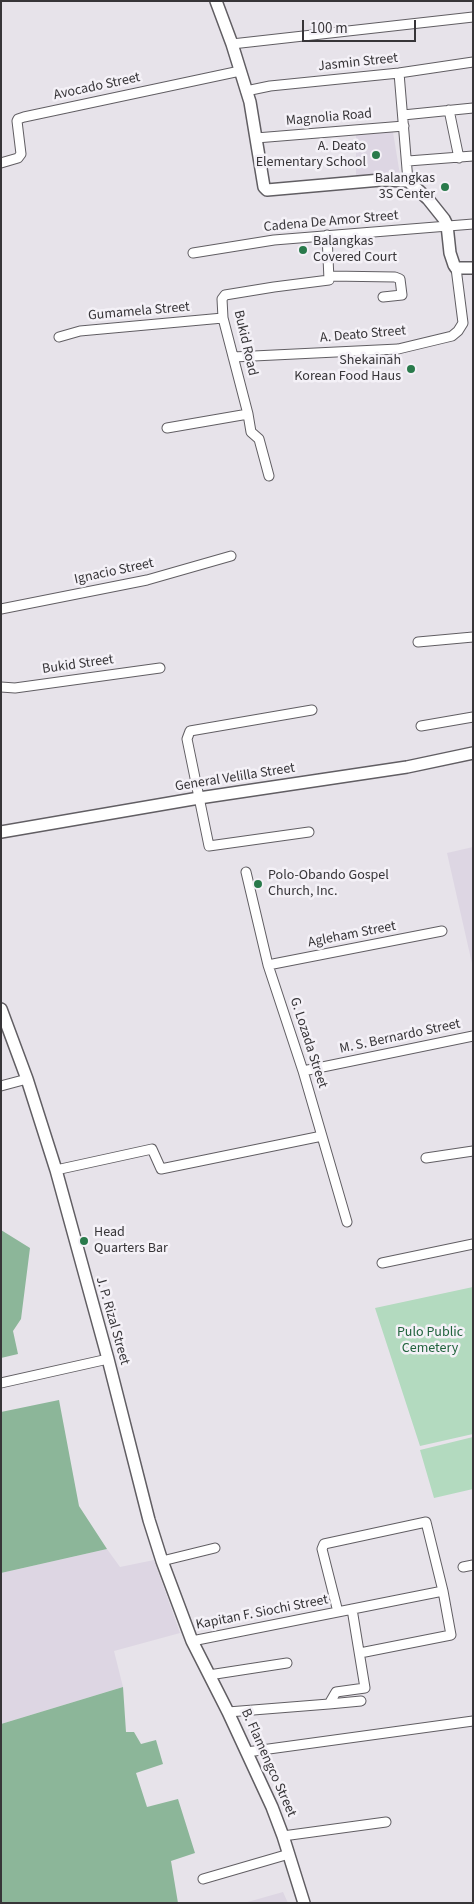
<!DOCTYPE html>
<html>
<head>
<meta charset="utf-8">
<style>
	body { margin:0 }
	#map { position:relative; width:474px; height:1904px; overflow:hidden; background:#e7e3ea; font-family:"Source Sans 3",sans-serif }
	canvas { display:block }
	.frame { position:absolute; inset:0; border:2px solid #373538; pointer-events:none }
	.scale { position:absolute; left:302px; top:20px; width:114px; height:22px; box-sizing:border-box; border:2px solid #373538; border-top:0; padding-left:6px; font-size:15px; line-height:18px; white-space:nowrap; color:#373538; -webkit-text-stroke:4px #f4f1f7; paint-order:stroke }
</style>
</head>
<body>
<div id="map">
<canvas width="474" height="1904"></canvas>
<div class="frame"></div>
<div class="scale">100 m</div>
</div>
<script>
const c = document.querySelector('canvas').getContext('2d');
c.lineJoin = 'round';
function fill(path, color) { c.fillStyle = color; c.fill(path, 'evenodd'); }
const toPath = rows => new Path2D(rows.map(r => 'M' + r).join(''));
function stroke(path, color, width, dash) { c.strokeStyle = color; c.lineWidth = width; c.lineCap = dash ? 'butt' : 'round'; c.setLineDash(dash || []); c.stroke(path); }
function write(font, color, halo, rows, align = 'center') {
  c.font = font + ' "Source Sans 3",sans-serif'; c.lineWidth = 5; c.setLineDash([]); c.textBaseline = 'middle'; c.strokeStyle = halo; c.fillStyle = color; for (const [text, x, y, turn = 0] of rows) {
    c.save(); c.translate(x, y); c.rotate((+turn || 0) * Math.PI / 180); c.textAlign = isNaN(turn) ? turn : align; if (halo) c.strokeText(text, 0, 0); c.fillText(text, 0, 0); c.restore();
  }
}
const built = toPath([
	[393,132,400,175,356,177,356,135],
	[473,847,473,968,447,853],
	[107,1549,120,1567,154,1560,180,1633,114,1651,123,1687,1,1724,1,1573],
	[283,1892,288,1903,244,1903]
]);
const green = toPath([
	[473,1287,473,1434,420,1446,375,1308],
	[473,1437,473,1489,434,1498,420,1450]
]);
const water = toPath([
	[1,1230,30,1248,21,1319,13,1331,18,1354,1,1358],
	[59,1400,79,1506,107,1549,1,1573,1,1412],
	[123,1687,126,1732,134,1732,141,1744,156,1740,163,1764,136,1773,147,1807,178,1799,195,1853,171,1861,178,1903,1,1903,1,1724]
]);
const minor = toPath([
	[232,44,473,17],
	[399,73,408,181],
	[246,91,270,86,399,73,473,62],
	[449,110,459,158],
	[403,115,473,108],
	[256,138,404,126],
	[408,161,473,156],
	[1,163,18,158,21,154,17,121,18,119,24,117,240,71],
	[193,253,274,240,473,224],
	[330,276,395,277,400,279,402,295,383,297],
	[59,337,80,331,223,318],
	[233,357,398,349,452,336,458,331,463,323,456,268],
	[167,428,248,414],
	[269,476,259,439,251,432,248,414,223,318,222,299,225,295,274,287,329,280,327,235],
	[1,609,147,580,231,556],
	[418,642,473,637],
	[1,687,15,688,160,668],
	[421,726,473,717],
	[309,832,209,846,187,739,190,731,312,710],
	[246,872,268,965,303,1071,347,1222],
	[268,965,442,931],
	[303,1071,473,1036],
	[1,1086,27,1079],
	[426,1158,473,1151],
	[56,1170,152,1149,161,1169,322,1136],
	[382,1263,473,1244],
	[1,1383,108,1359],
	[162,1561,215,1548],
	[463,1567,473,1565],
	[338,1612,322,1549,324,1544,426,1522,443,1591,451,1635,360,1653],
	[192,1641,443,1591],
	[209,1675,287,1663],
	[329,1704,361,1701],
	[228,1712,329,1704,336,1692,365,1688,352,1609],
	[247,1752,473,1721],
	[283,1836,386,1822],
	[203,1879,289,1854]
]);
const major = toPath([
	[216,1,232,44,250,102,264,187,267,190,381,180,408,181,428,199,444,219,447,225,450,253,454,265,456,268,473,268],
	[1,832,199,798,407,767,473,753],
	[1,1009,27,1079,56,1170,108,1359,149,1520,162,1561,192,1641,228,1712,272,1807,283,1836,304,1903]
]);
const markers = [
	[376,155,5,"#297a4b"],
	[445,187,5,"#297a4b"],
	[303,250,5,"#297a4b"],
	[411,369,5,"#297a4b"],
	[258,884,5,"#297a4b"],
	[84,1241,5,"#297a4b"]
];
const streetNames = [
	["Jasmin Street",358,63,-6],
	["Avocado Street",97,87,-12],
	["Magnolia Road",329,118,-5],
	["Cadena De Amor Street",331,222,-5],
	["Gumamela Street",139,312,-5],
	["A. Deato Street",363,335,-5],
	["Bukid Road",245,343,77],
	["Ignacio Street",114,572,-12],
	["Bukid Street",78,665,-8],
	["General Velilla Street",235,778,-9],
	["Agleham Street",352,935,-11],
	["M. S. Bernardo Street",400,1037,-12],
	["G. Lozada Street",308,1043,72],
	["J. P. Rizal Street",112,1321,74],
	["Kapitan F. Siochi Street",262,1613,-11],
	["B. Flamengco Street",268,1763,66]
];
const poiNames = [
	["A. Deato",366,147],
	["Elementary School",366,163],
	["Balangkas",435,179],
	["3S Center",435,195],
	["Balangkas",313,242,"left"],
	["Covered Court",313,258,"left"],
	["Shekainah",401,361],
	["Korean Food Haus",401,377],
	["Polo-Obando Gospel",268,876,"left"],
	["Church, Inc.",268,892,"left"],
	["Head",94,1233,"left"],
	["Quarters Bar",94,1249,"left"]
];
const parkNames = [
	["Pulo Public",430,1333],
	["Cemetery",430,1349]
];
fill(built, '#ddd6e3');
fill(green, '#b3dabf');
fill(water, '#8cb699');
stroke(minor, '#615e63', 11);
stroke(major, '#615e63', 14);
stroke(minor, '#fff', 9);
stroke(major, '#fff', 11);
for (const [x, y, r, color] of markers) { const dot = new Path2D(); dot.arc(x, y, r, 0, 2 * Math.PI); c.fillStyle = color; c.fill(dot); stroke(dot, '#f4f1f7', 2); }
write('14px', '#373538', '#f4f1f7', streetNames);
write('14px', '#373538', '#f4f1f7', poiNames, 'right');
write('14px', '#21633d', '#f4f1f7', parkNames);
</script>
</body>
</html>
